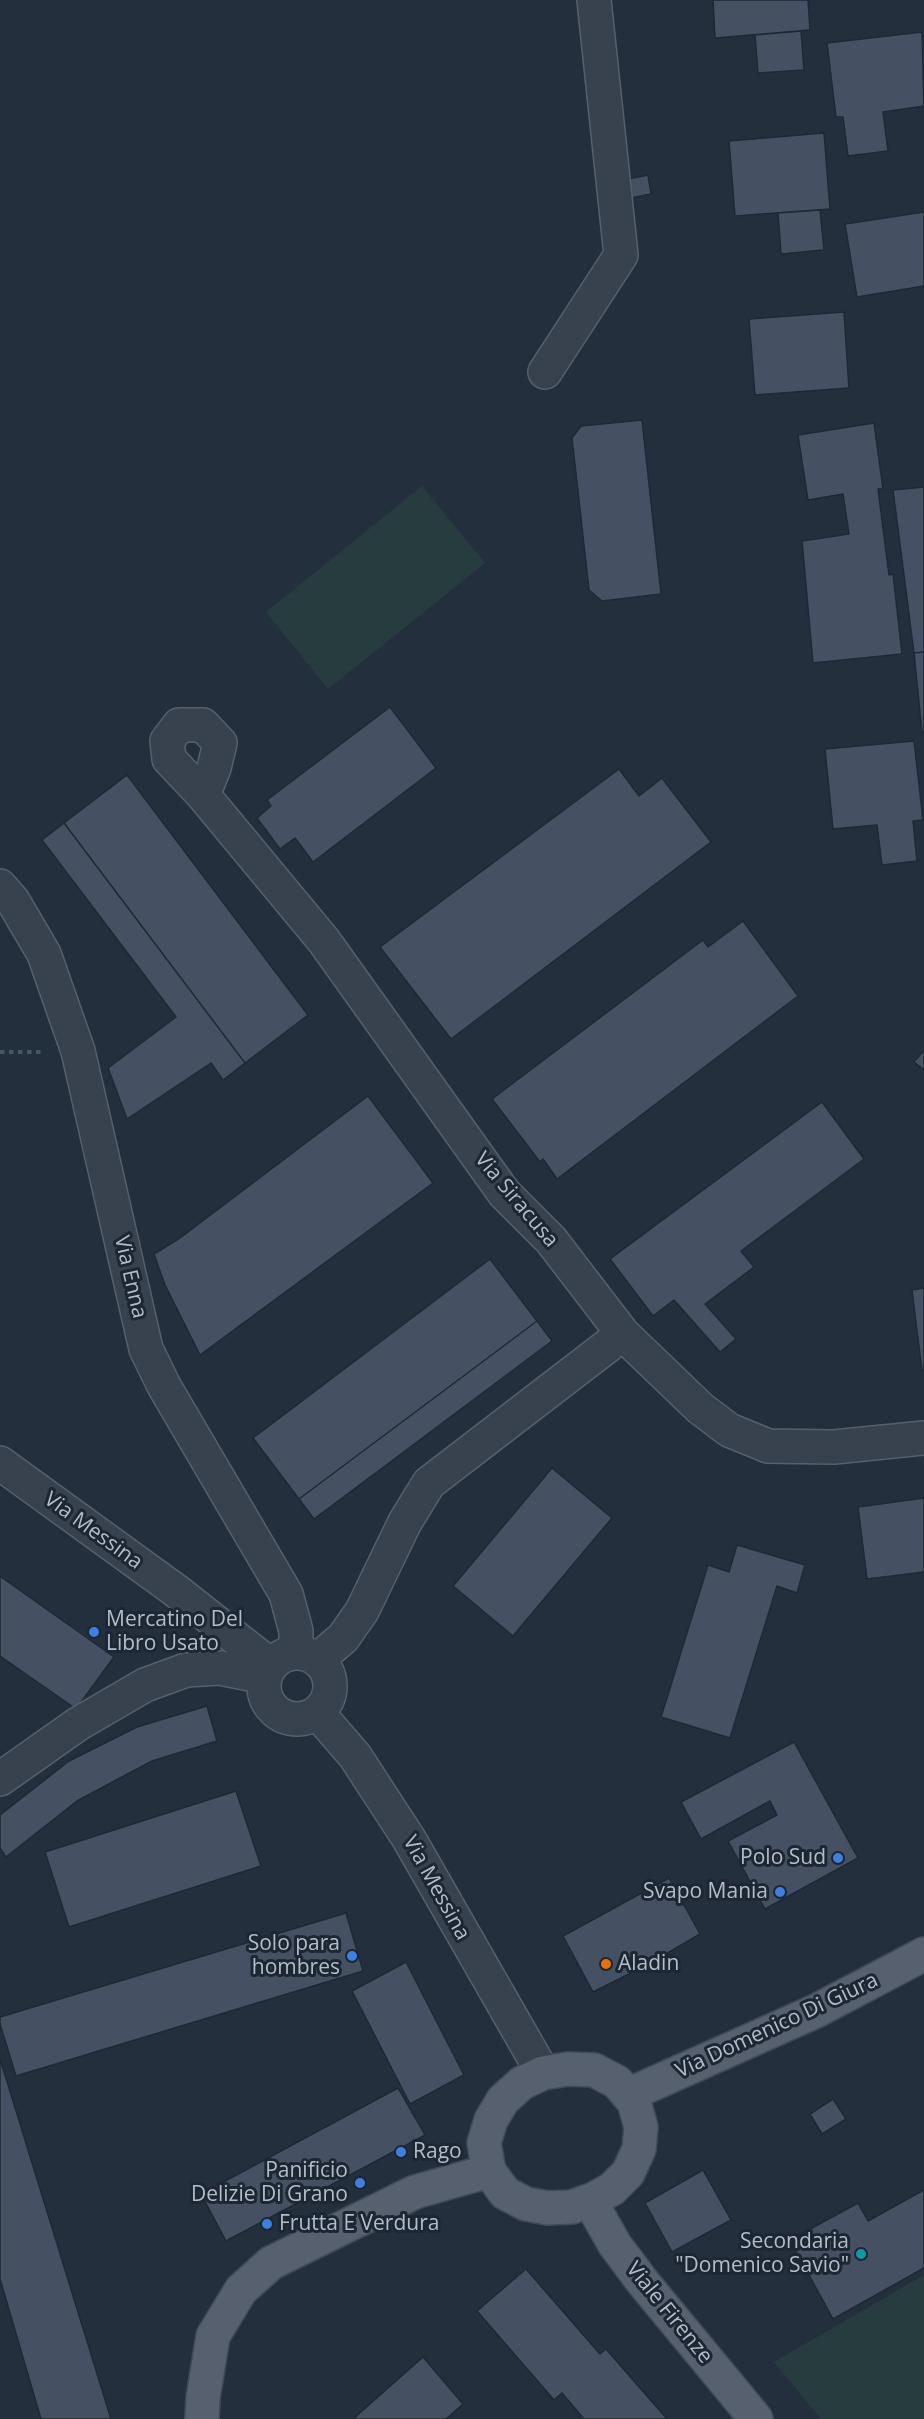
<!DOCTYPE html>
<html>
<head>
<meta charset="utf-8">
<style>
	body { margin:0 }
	canvas { display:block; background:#242f3e }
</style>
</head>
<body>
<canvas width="924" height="2419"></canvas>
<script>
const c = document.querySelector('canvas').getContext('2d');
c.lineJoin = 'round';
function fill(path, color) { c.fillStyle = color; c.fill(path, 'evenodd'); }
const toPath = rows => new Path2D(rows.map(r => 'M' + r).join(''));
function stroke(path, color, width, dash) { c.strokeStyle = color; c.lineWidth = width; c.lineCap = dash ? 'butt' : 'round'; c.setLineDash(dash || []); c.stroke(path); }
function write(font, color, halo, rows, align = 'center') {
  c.font = font + ' "Open Sans",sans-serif'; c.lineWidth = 6; c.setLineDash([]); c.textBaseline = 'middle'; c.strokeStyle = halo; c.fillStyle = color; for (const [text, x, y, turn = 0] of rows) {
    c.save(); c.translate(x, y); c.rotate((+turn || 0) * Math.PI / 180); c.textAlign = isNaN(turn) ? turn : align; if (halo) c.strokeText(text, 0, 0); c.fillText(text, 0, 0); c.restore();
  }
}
const green = toPath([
	[422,486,485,563,328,689,266,612],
	[924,2275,924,2419,821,2419,774,2362]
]);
const building = toPath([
	[713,0,808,0,810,30,715,38,713,0],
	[801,31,804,70,758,73,755,35,801,31],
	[922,32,924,106,883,112,888,151,848,156,843,117,836,117,827,43,922,32],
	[824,133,830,209,735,216,729,141,824,133],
	[648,175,651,194,631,198,628,179,648,175],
	[820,210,824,250,781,254,778,213,820,210],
	[924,212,924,286,857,297,845,224,924,212],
	[844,312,849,388,755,395,749,319,844,312],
	[642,420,661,594,602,601,589,590,572,438,581,426,642,420],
	[874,423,883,489,878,489,889,575,893,574,902,654,813,663,802,541,849,534,843,494,808,500,798,435,874,423],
	[924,487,924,652,914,653,893,490,924,487],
	[924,652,924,732,922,732,914,653,924,652],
	[390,707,436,768,313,862,295,838,280,849,257,818,271,806,267,800,390,707],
	[914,741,923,820,913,821,917,861,882,865,877,825,833,829,825,749,914,741],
	[619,769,639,796,662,778,711,842,451,1039,380,947,619,769],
	[127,775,308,1015,245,1063,64,823,127,775],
	[64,823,245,1063,223,1080,211,1063,127,1119,108,1068,176,1017,42,840,64,823],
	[743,921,798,996,557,1179,543,1159,540,1162,492,1099,703,940,708,947,743,921],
	[924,1050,924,1070,914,1062,924,1050],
	[368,1096,433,1183,200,1355,165,1285,154,1254,180,1238,368,1096],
	[822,1102,864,1159,741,1251,754,1267,705,1304,736,1339,720,1352,674,1300,653,1316,610,1259,822,1102],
	[490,1259,537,1321,299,1499,253,1438,490,1259],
	[924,1288,924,1370,922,1371,912,1290,924,1288],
	[537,1321,552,1341,314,1519,299,1499,537,1321],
	[552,1468,612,1518,513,1636,453,1586,552,1468],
	[924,1498,924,1572,867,1579,858,1507,924,1498],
	[737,1545,805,1565,797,1593,777,1586,730,1738,661,1717,708,1565,729,1572,737,1545],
	[0,1576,114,1657,76,1709,0,1656,0,1576],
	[207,1706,217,1741,152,1761,77,1801,6,1857,0,1848,0,1815,69,1761,137,1727,207,1706],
	[794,1742,858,1858,765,1909,728,1841,777,1815,770,1801,701,1839,681,1802,794,1742],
	[236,1791,261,1866,69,1927,45,1852,236,1791],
	[669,1878,700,1934,649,1964,593,1992,563,1936,669,1878],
	[346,1913,363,1971,16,2076,0,2024,0,2017,346,1913],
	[406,1962,464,2075,410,2104,352,1991,406,1962],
	[0,2059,111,2419,41,2419,0,2279,0,2059],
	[398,2088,425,2135,226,2241,201,2194,398,2088],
	[833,2099,846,2119,822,2134,810,2114,833,2099],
	[703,2170,731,2220,672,2252,645,2203,703,2170],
	[924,2190,924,2268,833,2319,790,2240,858,2203,868,2221,924,2190],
	[526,2269,600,2354,606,2349,667,2419,584,2419,562,2393,554,2400,477,2311,526,2269],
	[423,2357,463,2404,446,2419,353,2419,423,2357]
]);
const path = toPath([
	[0,1052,41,1052]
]);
const minor = toPath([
	[545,372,621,255,594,0],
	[203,795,169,759,167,741,179,725,203,725,220,743,214,768,203,795,324,941,504,1193,551,1240,623,1334,700,1408,729,1430,768,1446,834,1447,924,1438],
	[0,886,13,901,44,954,78,1051,146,1349,164,1386,286,1594,296,1631,296,1653],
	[0,1463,175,1590,270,1665],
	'264 1686a33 33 0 1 1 66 0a33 33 0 1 1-66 0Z',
	[317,1660,343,1638,362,1611,405,1522,429,1483,623,1334],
	[317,1712,355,1756,409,1839,543,2073],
	[0,1779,78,1724,145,1685,186,1670,220,1668,265,1677]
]);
const major = toPath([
	[568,2069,594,2070,617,2082,634,2102,641,2127,639,2149,628,2173,612,2189,594,2199,572,2207,548,2208,526,2204,505,2193,489,2171,484,2143,491,2120,503,2100,522,2083,543,2073,568,2069],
	[628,2095,816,2011,924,1954],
	[590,2201,615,2245,642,2281,756,2419],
	[202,2419,203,2398,213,2336,241,2290,271,2263,415,2192,489,2171]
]);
const markers = [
	[94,1632,6,"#3f7fe0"],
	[838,1858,6,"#3f7fe0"],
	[780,1892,6,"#3f7fe0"],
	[352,1956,6,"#3f7fe0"],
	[606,1964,6,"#e8710a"],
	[401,2152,6,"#3f7fe0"],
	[360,2183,6,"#3f7fe0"],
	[267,2224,6,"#3f7fe0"],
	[861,2254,6,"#0f9aa8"]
];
const streetNames = [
	["Via Siracusa",516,1200,50],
	["Via Enna",130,1277,77],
	["Via Messina",93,1531,36],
	["Via Messina",436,1888,61],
	["Via Domenico Di Giura",777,2026,-25],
	["Viale Firenze",669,2313,51]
];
const poiNames = [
	["Mercatino Del",106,1620,"left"],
	["Libro Usato",106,1644,"left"],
	["Polo Sud",826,1858],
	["Svapo Mania",768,1892],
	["Solo para",340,1944],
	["hombres",340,1968],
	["Aladin",618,1964,"left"],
	["Rago",413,2152,"left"],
	["Panificio",348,2171],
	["Delizie Di Grano",348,2195],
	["Frutta E Verdura",279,2224,"left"],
	["Secondaria",849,2242],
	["\"Domenico Savio\"",849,2266]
];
fill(green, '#263c3f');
fill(building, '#455162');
stroke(building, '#1f2835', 1.5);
stroke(minor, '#565f6c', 36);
stroke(major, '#414a57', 36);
stroke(path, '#44595c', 4, [4.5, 4.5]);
stroke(minor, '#38414e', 33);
stroke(major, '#56606e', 33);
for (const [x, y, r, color] of markers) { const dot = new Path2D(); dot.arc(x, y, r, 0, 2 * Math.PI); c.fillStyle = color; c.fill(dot); stroke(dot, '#1d2633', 2); }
write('21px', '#b4bcc9', '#1d2633', streetNames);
write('21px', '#b4bcc9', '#1d2633', poiNames, 'right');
</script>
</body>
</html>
